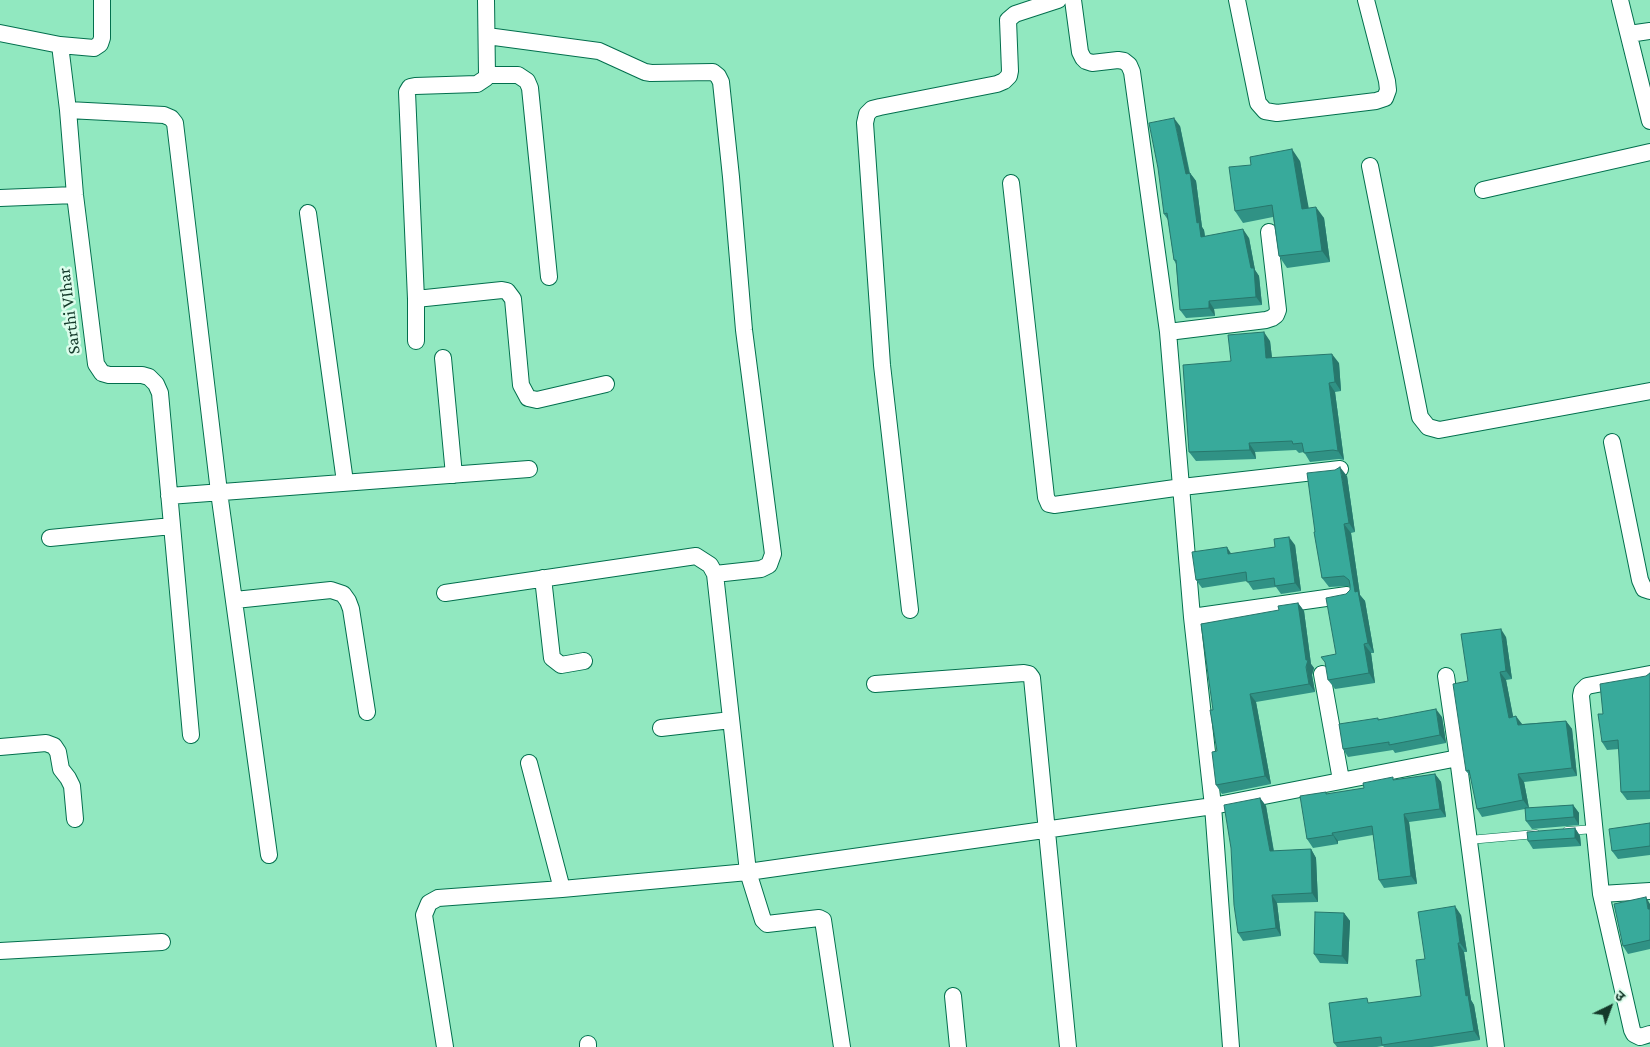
<!DOCTYPE html>
<html>
<head>
<meta charset="utf-8">
<style>
	body { margin:0 }
	#map { position:relative; width:1650px; height:1047px; overflow:hidden; background:#91e8c0; font-family:"Crimson Pro","Noto Sans Devanagari",serif }
	canvas { display:block }
	.north { position:absolute; left:1585px; top:982px; width:50px; height:50px; -webkit-text-stroke:4px #dcfdec; paint-order:stroke; rotate:42deg; font-size:14px; font-weight:700; line-height:20px; text-align:center; color:#14392a }
	.north::after { content:''; display:block; margin:auto; width:18px; height:22px; background:#14392a; clip-path:polygon(50% 0,100% 100%,50% 72%,0 100%) }
</style>
</head>
<body>
<div id="map">
<canvas width="1650" height="1047"></canvas>
<div class="north">उ</div>
</div>
<script>
const c = document.querySelector('canvas').getContext('2d');
c.lineJoin = 'round';
const toPath = rows => new Path2D(rows.map(r => 'M' + r).join(''));
function stroke(path, color, width, dash) { c.strokeStyle = color; c.lineWidth = width; c.lineCap = dash ? 'butt' : 'round'; c.setLineDash(dash || []); c.stroke(path); }
function fill(path, color) { c.fillStyle = color; c.fill(path, 'evenodd'); }
function write(font, color, halo, rows, align = 'center') {
  c.font = font + ' "Crimson Pro",serif'; c.lineWidth = 5; c.setLineDash([]); c.textBaseline = 'middle'; c.strokeStyle = halo; c.fillStyle = color; for (const [text, x, y, turn = 0] of rows) {
    c.save(); c.translate(x, y); c.rotate((+turn || 0) * Math.PI / 180); c.textAlign = isNaN(turn) ? turn : align; if (halo) c.strokeText(text, 0, 0); c.fillText(text, 0, 0); c.restore();
  }
}
const service = toPath([
	[1567,831,1595,829],
	[1469,840,1536,834]
]);
const minor = toPath([
	[1073,0,1080,52,1083,58,1086,61,1092,63,1118,60,1124,61,1129,65,1132,72,1168,332,1192,617,1213,806,1231,1047],
	[1237,0,1258,103,1265,111,1277,113,1376,101,1385,98,1388,90,1387,81,1366,0],
	[1620,0,1650,121],
	[0,33,60,45,68,110,75,195,96,364,102,373,109,375,142,375,149,377,156,384,160,393,191,735],
	[1629,34,1650,31],
	[487,36,599,51,645,72,651,73,713,72,718,76,721,82,731,177,744,330,773,554,769,565,761,569,715,574],
	[60,45,94,48,100,44,102,38,102,0],
	[487,75,518,75,527,81,530,88,549,277],
	[68,110,164,115,171,118,175,123,219,492,269,855],
	[1370,166,1420,417,1428,427,1439,430,1650,391],
	[1011,183,1046,497,1049,504,1054,505,1182,487,1340,469],
	[1483,190,1650,152],
	[0,198,75,195],
	[308,213,345,482],
	[416,299,407,92,410,87,415,86,477,84,486,78,487,75,486,0],
	[1168,332,1266,320,1272,318,1276,315,1278,310,1269,232],
	[416,341,416,299,502,290,507,291,513,299,521,385,528,398,537,400,606,384],
	[443,358,454,475],
	[1612,442,1640,580,1644,589,1650,591],
	[169,496,529,469],
	[50,538,172,526],
	[543,578,552,658,561,665,584,661],
	[445,593,696,556,710,565,715,574,748,872,763,920,767,924,819,918,823,920,842,1047],
	[235,600,331,590,343,594,348,601,351,609,367,712],
	[910,610,882,365,865,123,867,114,872,109,880,107,997,84,1004,81,1009,76,1010,71,1008,20,1015,14,1058,0],
	[1192,617,1347,595],
	[1322,674,1341,780],
	[1650,674,1587,686,1582,691,1581,696,1601,894,1650,891],
	[1446,676,1458,758],
	[875,684,1024,673,1029,674,1032,678,1068,1047],
	[661,728,731,720],
	[0,747,46,743,54,746,58,752,61,769,68,778,72,786,75,819],
	[529,763,562,889],
	[1601,894,1632,1030,1634,1034,1640,1037,1650,1034],
	[0,951,162,942],
	[953,996,958,1047],
	[588,1044,588,1047],
	[445,1047,424,915,429,903,438,898,562,889,748,872,1213,806,1458,758,1496,1047]
]);
const wall = toPath([
	[1180,126,1190,173,1196,181,1202,227,1204,230,1205,236,1249,238,1255,270,1259,276,1262,305,1214,309,1215,316,1186,318,1180,310,1176,264,1174,260,1168,220,1164,214],
	[1300,161,1308,208,1324,218,1330,262,1287,268,1279,256,1273,217,1243,223,1235,211],
	[1270,341,1272,358,1339,363,1341,391,1335,392,1344,460,1339,459,1310,462,1304,452,1299,453,1296,450,1255,452,1256,459,1196,461,1189,452,1231,361],
	[1347,476,1355,532,1351,533,1360,595,1365,601,1374,653,1371,653,1375,683,1335,689,1328,680,1336,654,1346,594,1350,590,1350,586,1329,587,1322,578,1315,532],
	[1295,545,1301,591,1281,594,1276,587,1253,590,1247,581,1202,588,1196,580,1231,554],
	[1298,603,1304,611,1311,664,1314,668,1312,675,1315,692,1256,702,1271,784,1222,794,1216,785,1217,751,1213,710,1279,610],
	[1506,637,1512,679,1506,680,1513,717,1522,724,1566,721,1572,729,1577,776,1524,782,1529,808,1573,805,1579,813,1579,825,1532,829,1526,821,1525,809,1482,817,1477,809,1471,777,1466,771],
	[1650,673,1650,799,1627,800,1621,792,1619,749,1607,750,1602,742,1603,714],
	[1442,717,1446,743,1395,753,1393,750,1348,757,1343,749,1379,719],
	[1435,774,1441,782,1446,817,1409,822,1417,884,1384,888,1379,880,1373,835,1338,841,1338,844,1313,848,1307,839,1326,792,1327,794,1364,788,1395,780],
	[1260,798,1266,806,1274,851,1311,849,1316,858,1318,902,1277,903,1281,936,1243,941,1238,933],
	[1650,823,1650,855,1618,859,1612,851],
	[1575,828,1580,836,1581,846,1533,849,1528,841],
	[1650,904,1650,949,1628,954,1623,946],
	[1344,913,1350,921,1348,964,1320,963,1314,954],
	[1461,915,1467,952,1464,952,1471,1000,1474,1005,1480,1040,1432,1047,1384,1047,1383,1046,1377,1047,1337,1047,1334,1043,1371,1003,1421,996,1425,959]
]);
const shadedWall = toPath([
	[1174,118,1180,126,1191,182,1186,174],
	[1292,149,1300,161,1311,220,1302,209],
	[1190,173,1196,181,1202,227,1204,230,1206,245,1201,237,1197,223],
	[1316,207,1324,218,1330,262,1322,251],
	[1243,229,1249,238,1255,270,1259,276,1262,305,1256,297],
	[1209,301,1214,309,1215,316,1209,308],
	[1264,332,1270,341,1273,367,1266,358],
	[1332,354,1339,363,1341,391,1335,382],
	[1329,383,1335,392,1344,460,1338,451],
	[1249,443,1255,452,1256,459,1250,450],
	[1340,467,1347,476,1355,532,1349,523],
	[1344,524,1351,533,1360,595,1365,601,1374,653,1368,643,1355,592],
	[1289,537,1295,545,1301,591,1295,583],
	[1227,547,1232,555,1228,554],
	[1298,603,1304,611,1311,664,1314,668,1312,675,1315,692,1309,684],
	[1501,629,1506,637,1512,679,1506,671],
	[1364,644,1371,653,1375,683,1369,673],
	[1500,672,1506,680,1515,726,1509,718],
	[1250,694,1256,702,1271,784,1265,776],
	[1436,709,1442,717,1446,743,1440,735],
	[1516,716,1522,724,1518,725],
	[1566,721,1572,729,1577,776,1572,768],
	[1435,774,1441,782,1446,817,1440,809],
	[1518,774,1524,782,1529,808,1523,800],
	[1260,798,1266,806,1275,859,1270,851],
	[1573,805,1579,813,1579,825,1574,817],
	[1404,814,1409,822,1417,884,1411,876],
	[1575,828,1580,836,1581,846,1575,838],
	[1332,833,1338,841,1338,844,1333,835],
	[1311,849,1316,858,1318,902,1312,893],
	[1272,895,1277,903,1281,936,1276,928],
	[1646,897,1650,904,1650,912,1648,909],
	[1455,906,1461,915,1467,952,1460,943],
	[1344,913,1350,921,1348,964,1342,956],
	[1458,943,1464,952,1471,1000,1474,1005,1480,1040,1474,1031,1466,996]
]);
const building = toPath([
	[1174,118,1186,174,1190,173,1197,223,1199,222,1201,237,1243,229,1251,268,1254,268,1256,297,1209,301,1209,308,1180,310,1176,260,1174,260,1167,213,1164,214,1158,168,1149,123,1174,118],
	[1292,149,1302,209,1316,207,1322,251,1279,256,1272,205,1235,211,1229,167,1251,165,1250,157,1292,149],
	[1264,332,1266,358,1332,354,1335,382,1329,383,1338,451,1333,450,1304,453,1302,443,1293,444,1292,441,1249,443,1250,450,1189,452,1183,365,1231,361,1228,335,1264,332],
	[1340,467,1349,523,1344,524,1355,592,1358,591,1368,643,1364,644,1369,673,1328,680,1325,662,1321,657,1336,654,1326,598,1346,594,1350,590,1350,585,1349,580,1344,576,1322,578,1314,532,1315,532,1307,473,1335,470,1340,467],
	[1289,537,1295,583,1275,586,1274,578,1247,582,1246,572,1196,580,1192,552,1227,547,1228,554,1275,547,1274,539,1289,537],
	[1298,603,1306,660,1308,660,1306,667,1309,684,1250,694,1265,776,1216,785,1212,752,1217,751,1210,710,1213,710,1201,624,1279,610,1278,606,1298,603],
	[1501,629,1506,671,1500,672,1509,718,1516,716,1518,725,1566,721,1572,768,1518,774,1523,800,1477,809,1469,770,1466,771,1453,684,1468,681,1461,634,1501,629],
	[1650,673,1650,791,1621,792,1618,740,1602,742,1598,714,1603,714,1600,684,1646,676,1650,673],
	[1436,709,1440,735,1389,745,1389,742,1343,749,1339,724,1378,718,1378,720,1436,709],
	[1435,774,1440,809,1404,814,1411,876,1379,880,1372,826,1332,833,1333,835,1307,839,1300,796,1326,792,1326,794,1364,788,1363,783,1393,777,1393,780,1435,774],
	[1260,798,1270,851,1311,849,1312,893,1272,895,1276,928,1238,933,1234,905,1231,848,1224,805,1260,798],
	[1573,805,1574,817,1526,821,1525,808,1573,805],
	[1650,823,1650,846,1612,851,1609,829,1650,823],
	[1575,828,1575,838,1528,841,1527,832,1575,828],
	[1646,897,1648,909,1650,909,1650,940,1623,946,1614,904,1646,897],
	[1455,906,1460,943,1458,943,1466,996,1468,995,1474,1031,1382,1045,1381,1037,1334,1043,1329,1003,1367,998,1368,1003,1421,996,1416,960,1425,959,1418,912,1455,906],
	[1315,912,1344,913,1342,956,1314,954,1315,912]
]);
const streetNames = [
	["Sarthi VIhar",69,311,-97]
];
stroke(service, '#026f4d', 9);
stroke(minor, '#026f4d', 18);
stroke(service, '#fff', 8);
stroke(minor, '#fff', 16);
fill(wall, '#309285');
fill(shadedWall, '#27776c');
fill(building, '#38aa9b');
stroke(building, '#27776c', 1);
write('18px', '#14392a', '#dcfdec', streetNames);
</script>
</body>
</html>
